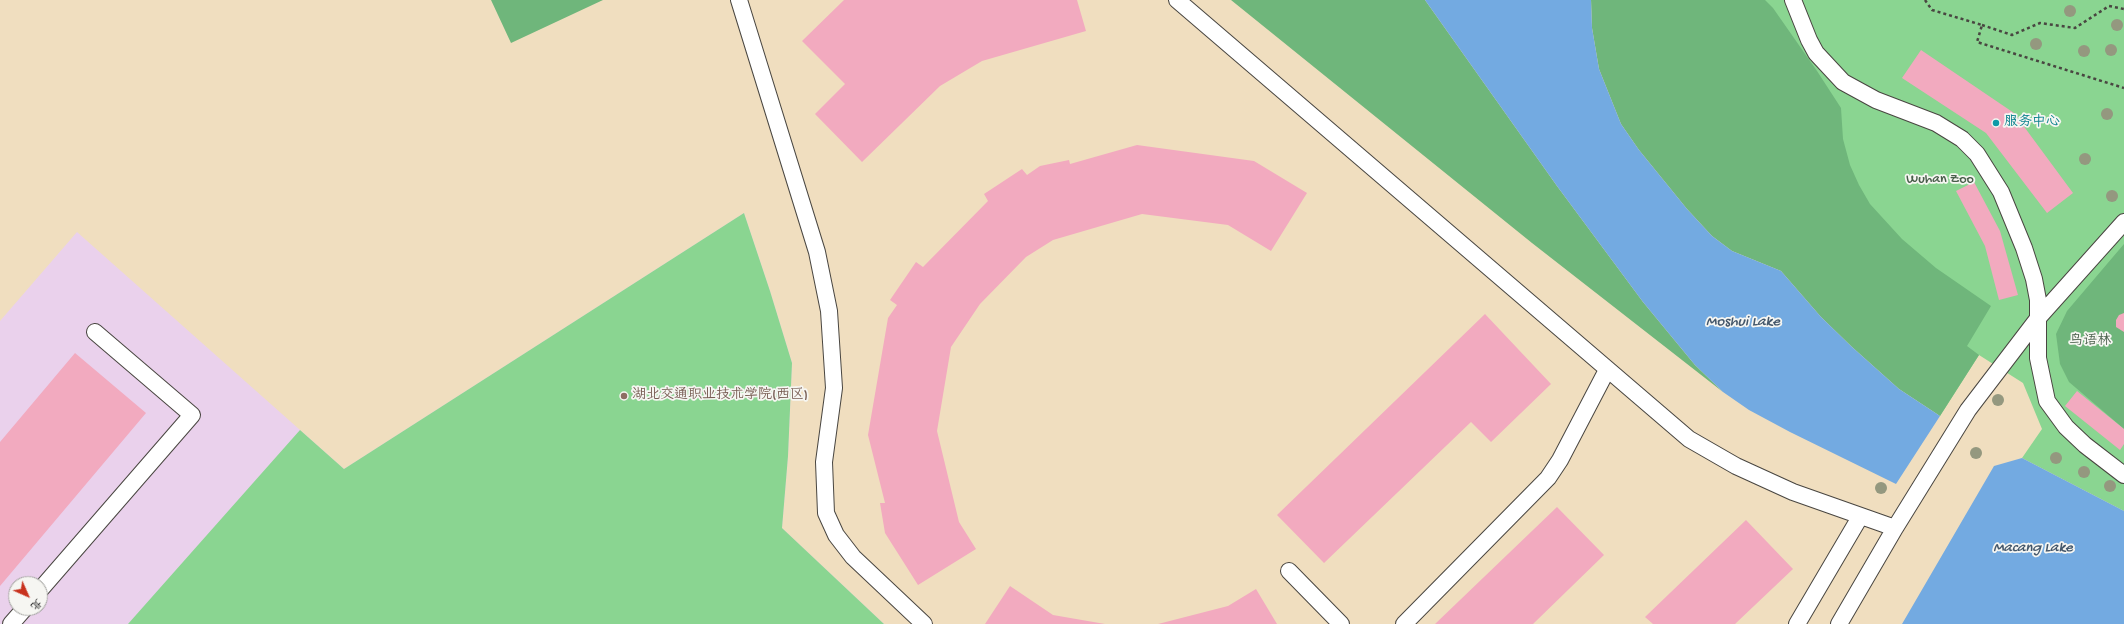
<!DOCTYPE html>
<html>
<head>
<meta charset="utf-8">
<style>
	body { margin:0 }
	#map { position:relative; width:2124px; height:624px; overflow:hidden; background:#f0debf; font-family:"Gochi Hand","LXGW WenKai TC",sans-serif }
	canvas { display:block }
	.north { position:absolute; left:8px; top:576px; width:40px; height:40px; box-sizing:border-box; background:#f6f6f2; border:1px solid #a5a5a2; border-radius:50%; rotate:135deg; font-size:11px; font-weight:700; line-height:16px; text-align:center; color:#2b2b2b }
	.north::after { content:''; display:block; margin:auto; width:14px; height:18px; background:#c8321e; clip-path:polygon(50% 0,100% 100%,50% 72%,0 100%) }
</style>
</head>
<body>
<div id="map">
<canvas width="2124" height="624"></canvas>
<div class="north">北</div>
</div>
<script>
const c = document.querySelector('canvas').getContext('2d');
c.lineJoin = 'round';
function fill(path, color) { c.fillStyle = color; c.fill(path, 'evenodd'); }
const toPath = rows => new Path2D(rows.map(r => 'M' + r).join(''));
function stroke(path, color, width, dash) { c.strokeStyle = color; c.lineWidth = width; c.lineCap = dash ? 'butt' : 'round'; c.setLineDash(dash || []); c.stroke(path); }
function write(font, color, halo, rows, align = 'center') {
  c.font = font + ' "Gochi Hand","LXGW WenKai TC",sans-serif'; c.lineWidth = 3.5; c.setLineDash([]); c.textBaseline = 'middle'; c.strokeStyle = halo; c.fillStyle = color; for (const [text, x, y, turn = 0] of rows) {
    c.save(); c.translate(x, y); c.rotate((+turn || 0) * Math.PI / 180); c.textAlign = isNaN(turn) ? turn : align; if (halo) c.strokeText(text, 0, 0); c.fillText(text, 0, 0); c.restore();
  }
}
const built = toPath([
	[744,213,770,291,792,363,788,456,782,528,884,624,0,624,0,321,77,232,344,469],
	[16,584,40,584,40,608,16,608]
]);
const green = toPath([
	[1591,0,2124,0,2124,511,2022,458,2042,429,2023,383,1979,355,1940,416],
	[744,213,770,291,792,363,788,456,782,528,884,624,128,624,300,430,344,469]
]);
const forest = toPath([
	[491,0,603,0,511,43],
	[1231,0,1425,0,1557,186,1643,302,1695,365,1723,392,1532,243],
	[1591,0,1765,0,1773,8,1817,71,1841,108,1843,139,1850,165,1859,185,1870,204,1902,239,1936,268,1991,306,1967,346,1979,355,1940,416,1899,389,1852,347,1821,317,1781,271,1732,251,1712,236,1687,209,1639,150,1621,124,1599,69,1592,28],
	[2124,244,2124,429,2069,382,2060,364,2056,334,2067,311]
]);
const water = toPath([
	[1425,0,1591,0,1592,28,1599,69,1621,124,1639,150,1687,209,1712,236,1732,251,1781,271,1821,317,1852,347,1899,389,1940,416,1896,484,1790,432,1749,410,1723,392,1695,365,1643,302,1557,186],
	[2022,458,2124,511,2124,624,1902,624,1994,466]
]);
const building = toPath([
	[844,0,1077,0,1086,31,982,61,940,86,862,162,815,114,845,84,802,41],
	[1921,50,2014,113,2073,193,2047,213,1986,133,1902,78],
	[1137,145,1254,161,1307,193,1271,251,1228,225,1142,214,1053,240,1026,257,980,304,951,347,937,431,959,522,976,549,918,585,885,533,880,503,885,503,868,435,888,318,897,305,890,300,916,262,923,267,988,201,984,194,1022,169,1027,175,1040,166,1069,160,1070,164],
	[1974,182,2000,231,2018,295,1999,300,1985,246,1956,191],
	[2124,313,2124,332,2116,327,2116,320,2119,315],
	[1485,314,1551,384,1491,442,1471,422,1324,563,1277,515],
	[75,353,146,413,0,586,0,442],
	[2077,391,2124,429,2124,444,2120,450,2065,406],
	[1557,507,1604,555,1533,624,1435,624],
	[1746,520,1793,569,1735,624,1653,624,1645,617],
	[1010,586,1053,615,1105,624,985,624],
	[1256,589,1277,624,1158,624,1228,606]
]);
const path = toPath([
	[1925,0,1932,10,1982,25,1977,42,2124,88],
	[1982,25,2012,35,2040,23,2075,28,2109,6,2124,9]
]);
const service = toPath([
	[739,0,817,252,829,311,834,388,824,462,826,513,836,535,853,557,924,624],
	[1177,0,1689,439,1736,466,1793,492,1895,528],
	[1793,0,1809,40,1816,53,1843,82,1876,100,1936,123,1962,139,1977,154,2001,192,2024,248,2034,279,2038,300,2038,358,2047,401,2066,427,2085,445,2124,475],
	[1289,571,1341,624],
	[40,590,192,415,95,332],
	[11,624,25,608],
	[1404,624,1548,478,1560,460,1607,370],
	[1797,624,1860,517],
	[1839,624,1895,528,1968,410,2039,317,2124,222]
]);
const trees = [
	[2070,11],
	[2117,25],
	[2036,44],
	[2111,50],
	[2084,51],
	[2107,114],
	[2085,159],
	[2112,196],
	[1998,400],
	[1976,453],
	[2056,458],
	[2084,472],
	[2110,486],
	[1881,488]
];
const markers = [
	[1996,123,4,"#0f9aa8"],
	[624,396,4,"#8d6e63"]
];
const cultureNames = [
	["服务中心",2004,123]
];
const parkNames = [
	["Wuhan Zoo",1940,180],
	["鸟语林",2090,342]
];
const educationNames = [
	["湖北交通职业技术学院(西区)",632,396]
];
const waterNames = [
	["Moshui Lake",1743,323],
	["Macang Lake",2033,549]
];
fill(built, '#ead1ec');
fill(green, '#8ad591');
fill(forest, '#6fb67b');
fill(water, '#73aae1');
fill(building, '#f2aabf');
stroke(service, '#494641', 18);
stroke(path, '#494641', 2.5, [3, 3]);
stroke(service, '#fff', 16);
c.fillStyle = '#94987f';
for (const [x, y] of trees) { c.beginPath(); c.arc(x, y, 6, 0, 2 * Math.PI); c.fill(); }
for (const [x, y, r, color] of markers) { const dot = new Path2D(); dot.arc(x, y, r, 0, 2 * Math.PI); c.fillStyle = color; c.fill(dot); stroke(dot, '#f6f6f2', 1.5); }
write('14px', '#0d838f', '#f6f6f2', cultureNames, 'left');
write('14px', '#485e4a', '#f6f6f2', parkNames);
write('14px', '#785e54', '#f6f6f2', educationNames, 'left');
write('italic 15px', '#44576b', '#f6f6f2', waterNames);
</script>
</body>
</html>
